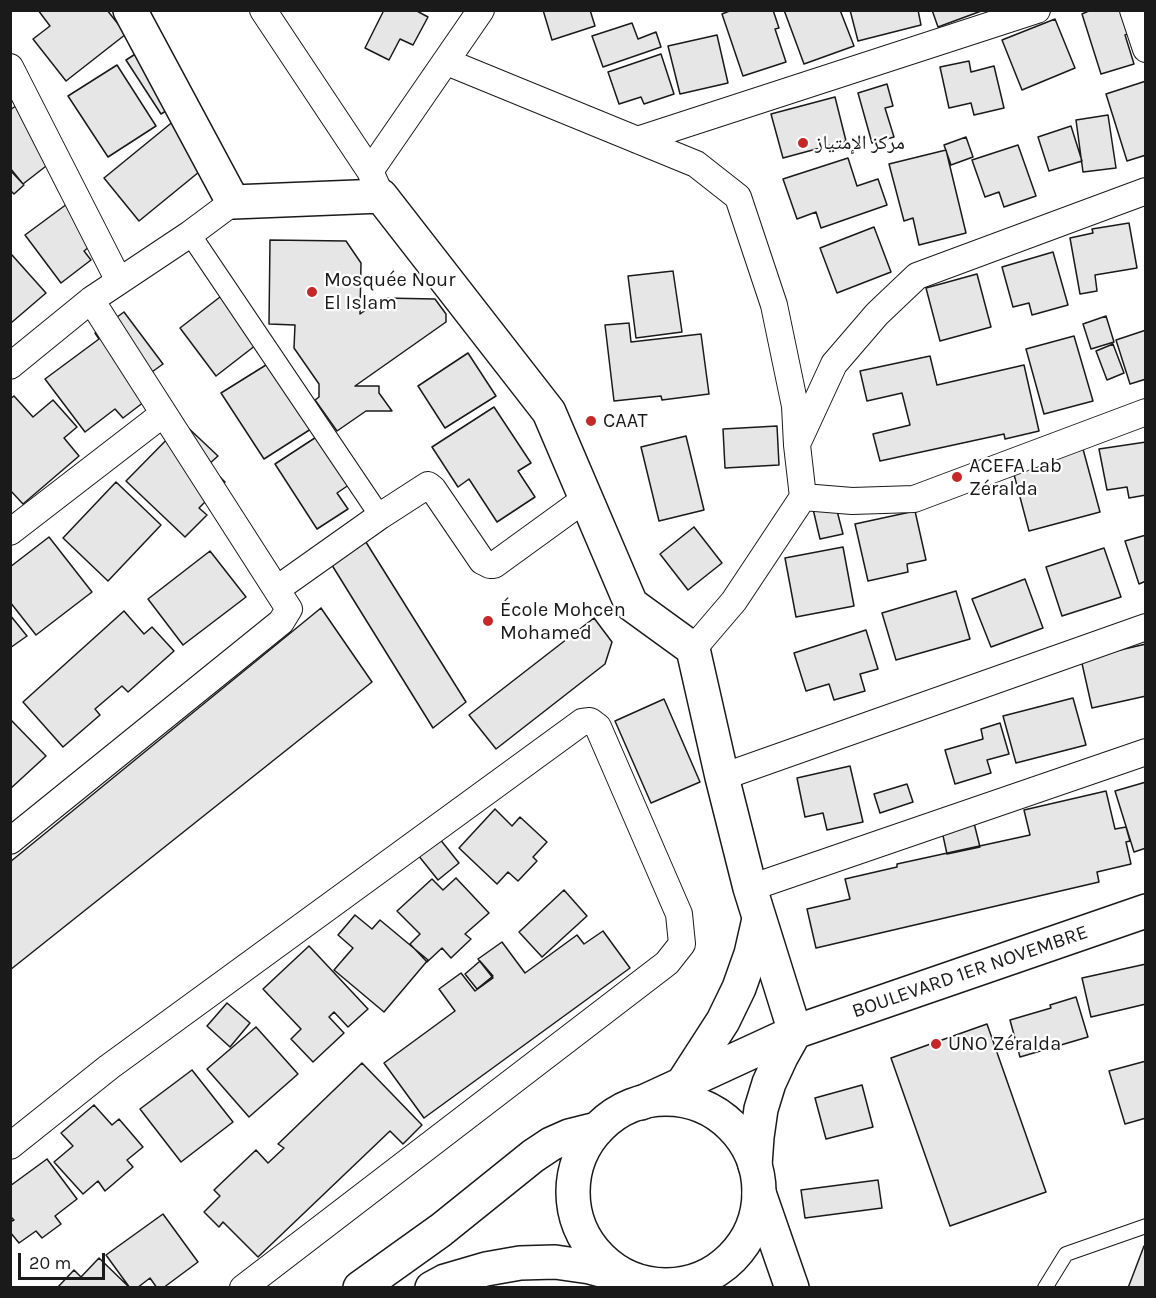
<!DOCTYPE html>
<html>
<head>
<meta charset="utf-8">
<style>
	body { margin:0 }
	#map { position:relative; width:1156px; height:1298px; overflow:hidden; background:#fff; font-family:Karla,sans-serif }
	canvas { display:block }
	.frame { position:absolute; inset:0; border:12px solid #1a1a1a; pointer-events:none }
	.scale { position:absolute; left:18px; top:1253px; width:87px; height:27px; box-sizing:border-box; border:3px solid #1a1a1a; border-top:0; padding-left:8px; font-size:18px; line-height:21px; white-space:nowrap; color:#1a1a1a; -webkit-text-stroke:4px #fff; paint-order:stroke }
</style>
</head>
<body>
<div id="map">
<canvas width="1156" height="1298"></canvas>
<div class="frame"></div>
<div class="scale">20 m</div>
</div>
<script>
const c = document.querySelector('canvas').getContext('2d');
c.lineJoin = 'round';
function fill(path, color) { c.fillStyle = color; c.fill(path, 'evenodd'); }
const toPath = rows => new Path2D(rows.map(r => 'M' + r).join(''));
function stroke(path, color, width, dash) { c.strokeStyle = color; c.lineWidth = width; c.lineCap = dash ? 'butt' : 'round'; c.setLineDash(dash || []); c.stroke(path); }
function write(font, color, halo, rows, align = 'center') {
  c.font = font + ' Karla,"Noto Naskh Arabic",sans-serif'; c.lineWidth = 4.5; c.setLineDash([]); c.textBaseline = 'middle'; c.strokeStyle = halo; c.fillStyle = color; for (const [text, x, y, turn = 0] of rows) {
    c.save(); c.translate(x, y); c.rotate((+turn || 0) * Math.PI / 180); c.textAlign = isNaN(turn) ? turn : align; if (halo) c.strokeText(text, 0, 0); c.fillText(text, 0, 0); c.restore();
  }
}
const building = toPath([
	[38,10,107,10,126,34,66,81,33,39,50,26,38,10],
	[384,10,415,10,428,17,413,45,400,39,389,60,365,48,384,10],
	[543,10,590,10,595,26,552,40,543,10],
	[732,10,773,10,779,28,775,29,786,62,743,76,722,14,732,10],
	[784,10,840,10,854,46,804,64,784,10],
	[850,10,918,10,921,25,858,41,850,10],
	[932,10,984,10,938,27,932,10],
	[1091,10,1133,10,1139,30,1125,35,1134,64,1101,74,1082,14,1091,10],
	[1055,19,1075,68,1022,90,1002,40,1055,19],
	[632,23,638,39,656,32,661,47,603,67,592,36,632,23],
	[717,35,728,83,680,94,668,46,717,35],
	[148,46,184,100,161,114,126,60,148,46],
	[661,54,674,94,644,104,641,97,619,104,608,72,661,54],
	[969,61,971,72,994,66,1004,108,974,115,971,103,949,108,940,67,969,61],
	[117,65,156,126,108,157,68,96,117,65],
	[1146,81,1146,155,1127,161,1106,94,1146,81],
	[887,84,893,106,885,108,894,137,872,143,858,93,887,84],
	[835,97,846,141,783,158,771,114,835,97],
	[27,98,59,156,23,184,10,168,10,110,27,98],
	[1108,115,1116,168,1083,172,1076,120,1108,115],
	[175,120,210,163,139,221,104,178,175,120],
	[1071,126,1082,161,1049,171,1038,137,1071,126],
	[966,137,973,157,951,165,944,145,966,137],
	[1018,145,1036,196,1004,207,999,192,985,197,972,160,1018,145],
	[946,150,966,233,919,245,913,218,904,221,889,164,946,150],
	[848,158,857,186,878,179,887,205,821,228,816,212,797,219,783,179,848,158],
	[10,170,24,185,14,194,10,190,10,170],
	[71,201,99,239,84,251,91,260,61,283,25,235,71,201],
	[1129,223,1137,268,1095,275,1097,291,1080,294,1070,238,1093,233,1092,229,1129,223],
	[874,227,891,272,837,293,820,248,874,227],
	[270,240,346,241,361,263,360,314,383,298,435,299,446,314,446,322,355,386,379,386,379,393,392,411,366,411,337,431,315,400,319,397,319,384,294,348,295,325,269,324,270,240],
	[1053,252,1068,305,1032,315,1029,303,1013,307,1002,267,1053,252],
	[12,255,46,293,11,323,10,256,12,255],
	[673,271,682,332,636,338,628,276,673,271],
	[977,274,991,327,940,341,926,288,977,274],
	[229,290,265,338,216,376,180,328,229,290],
	[124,312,163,364,145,377,157,392,123,418,115,409,85,432,45,379,99,339,95,333,124,312],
	[1106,316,1114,342,1091,349,1083,324,1106,316],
	[629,323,631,342,701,334,709,394,662,400,661,396,614,401,605,325,629,323],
	[1146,330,1146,379,1130,384,1116,340,1146,330],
	[1074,336,1093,401,1044,414,1026,349,1074,336],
	[1113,344,1124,373,1107,380,1096,351,1113,344],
	[468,353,496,396,445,428,418,386,468,353],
	[282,355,325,420,264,459,221,393,282,355],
	[930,356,937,385,1024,365,1039,431,1005,439,1004,434,880,461,873,434,910,425,902,393,867,401,860,371,930,356],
	[14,396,33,417,53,400,77,427,64,438,79,456,23,504,10,490,10,399,14,396],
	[494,407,531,463,518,471,535,497,497,522,469,479,458,487,432,447,494,407],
	[183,423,218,456,208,465,225,482,199,508,207,515,185,537,126,481,183,423],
	[777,426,779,465,725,468,723,429,777,426],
	[327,430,359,478,337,493,348,509,317,529,275,464,327,430],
	[686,436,704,510,659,521,641,447,686,436],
	[1146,442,1146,495,1129,498,1127,487,1107,490,1099,449,1146,442],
	[1083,449,1100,512,1029,531,1012,467,1083,449],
	[116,482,161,525,108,581,63,538,116,482],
	[835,503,843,534,820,539,813,509,835,503],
	[915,511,926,560,907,564,908,572,868,581,855,524,915,511],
	[694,527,722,563,688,590,660,554,694,527],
	[1146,535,1146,581,1139,584,1125,541,1146,535],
	[49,537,92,592,36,635,10,602,10,567,49,537],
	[364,539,466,702,433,728,330,562,364,539],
	[843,547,854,606,796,617,785,558,843,547],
	[1104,548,1121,597,1062,616,1046,567,1104,548],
	[210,551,246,597,183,645,148,599,210,551],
	[1025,579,1043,628,991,647,972,599,1025,579],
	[956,591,970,639,896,660,882,613,956,591],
	[321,608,372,682,10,970,10,862,321,608],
	[124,611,144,634,152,627,174,651,128,692,122,686,95,709,100,715,63,747,23,702,124,611],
	[10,615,27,636,10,648,10,615],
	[594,618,612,642,605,664,496,749,469,715,594,618],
	[866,630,878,669,860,674,865,691,834,700,829,684,806,691,794,653,866,630],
	[1146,644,1146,696,1092,708,1081,659,1146,644],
	[1073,698,1086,745,1016,763,1003,716,1073,698],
	[664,699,700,782,651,803,615,721,664,699],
	[10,719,46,756,10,789,10,719],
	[1000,723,1009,754,987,760,991,773,955,784,945,750,983,739,981,729,1000,723],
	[850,766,863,822,827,830,823,813,805,817,797,778,850,766],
	[1146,782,1146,848,1134,852,1115,791,1146,782],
	[907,784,913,802,880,813,874,794,907,784],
	[1106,791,1115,829,1126,827,1130,841,1126,842,1131,864,1097,872,1099,882,816,948,807,909,850,899,845,879,897,867,897,864,1030,835,1024,810,1106,791],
	[495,809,512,826,520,817,547,842,533,857,537,861,518,881,508,872,497,884,459,848,495,809],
	[974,823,980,847,947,854,942,831,974,823],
	[439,838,459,863,438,880,418,855,439,838],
	[456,878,489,913,465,934,471,939,451,958,442,948,427,962,410,944,420,934,397,911,432,879,443,890,456,878],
	[564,890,587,916,542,957,519,932,564,890],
	[355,915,372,929,380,920,428,960,384,1012,334,970,353,948,338,935,355,915],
	[603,931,630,968,424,1118,384,1063,455,1011,439,989,461,973,475,991,493,978,478,959,502,942,525,973,577,935,584,944,603,931],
	[309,946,368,1009,348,1027,334,1012,329,1017,344,1033,313,1062,291,1039,301,1029,263,989,309,946],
	[480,961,493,976,477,989,465,974,480,961],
	[1146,964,1146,1004,1091,1017,1082,978,1146,964],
	[1076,997,1088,1037,1020,1057,1010,1020,1051,1008,1050,1005,1076,997],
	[227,1003,250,1023,230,1047,207,1026,227,1003],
	[987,1024,1046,1192,950,1226,891,1058,987,1024],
	[256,1027,298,1074,249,1117,207,1069,256,1027],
	[1146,1061,1146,1118,1125,1124,1109,1071,1146,1061],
	[362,1063,422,1125,403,1144,390,1131,258,1257,223,1222,219,1227,204,1212,220,1196,214,1190,256,1150,268,1163,284,1148,278,1144,362,1063],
	[192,1070,233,1122,181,1162,140,1109,192,1070],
	[862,1085,873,1127,826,1139,815,1098,862,1085],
	[94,1105,112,1125,119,1119,143,1147,127,1160,133,1167,105,1191,98,1181,83,1194,54,1162,73,1146,61,1133,94,1105],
	[47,1159,77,1199,55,1216,61,1224,42,1238,36,1231,19,1243,10,1232,10,1222,14,1220,10,1216,10,1186,47,1159],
	[878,1180,882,1208,805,1218,801,1190,878,1180],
	[163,1214,198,1262,163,1288,157,1288,150,1278,137,1288,130,1288,106,1255,163,1214],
	[1144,1246,1146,1247,1146,1288,1128,1288,1144,1246],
	[99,1258,130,1288,57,1288,74,1270,81,1277,99,1258]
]);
const service = toPath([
	[1045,1288,1066,1254,1146,1226]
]);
const pedestrian = toPath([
	[190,234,380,516]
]);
const minor = toPath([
	[263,10,370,171,381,196],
	[1133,10,1146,49],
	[447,62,696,164,738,197,774,305,795,406,797,445,803,497,734,601,693,649],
	[10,67,119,281],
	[637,140,1037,10],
	[370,171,481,10],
	[10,366,91,300,190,234,233,202],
	[798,442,834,364,877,314,917,276,1146,191],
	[803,497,852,501,914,499,1146,412],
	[10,532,163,414],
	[277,589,380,516,428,485,433,489,482,561,490,565,494,565,585,499],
	[722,777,1146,627],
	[10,841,281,622,289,609,91,300],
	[750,888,1146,752],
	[10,1146,109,1067,582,722,590,721,598,727,679,914,682,944,667,963,243,1288]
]);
const tertiary = toPath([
	[130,10,233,202,381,196,549,412,631,604,693,649,722,777,750,888,795,1032]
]);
const secondary = toPath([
	[759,1193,792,1288],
	[634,1280,644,1288]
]);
const primary = toPath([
	[683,1083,723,1021,739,988,751,954,759,919],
	[641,1103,795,1032,1146,911],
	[755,1165,757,1137,761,1109,769,1083,781,1057,795,1032]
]);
const trunk = toPath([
	'573 1192a93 93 0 1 1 186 0a93 93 0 1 1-186 0Z',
	[360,1288,441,1230,533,1156,551,1144,569,1136,597,1129],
	[432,1288,445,1281,486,1269,520,1263,555,1262,590,1267,620,1275]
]);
const markers = [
	[803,143,6,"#c62828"],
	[312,292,6,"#c62828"],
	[591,421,6,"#c62828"],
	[957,477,6,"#c62828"],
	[488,621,6,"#c62828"],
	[936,1044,6,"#c62828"]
];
const poiNames = [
	["مركز الإمتياز",815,143],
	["Mosquée Nour",324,280],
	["El Islam",324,303],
	["CAAT",603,421],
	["ACEFA Lab",969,466],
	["Zéralda",969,489],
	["École Mohcen",500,610],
	["Mohamed",500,633],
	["UNO Zéralda",948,1044]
];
const streetNames = [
	["BOULEVARD 1ER NOVEMBRE",970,972,-19]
];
fill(building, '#e6e6e6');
stroke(building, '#1a1a1a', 1.5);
stroke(service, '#1a1a1a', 16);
stroke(pedestrian, '#1a1a1a', 22);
stroke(minor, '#1a1a1a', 28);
stroke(tertiary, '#1a1a1a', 36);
stroke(secondary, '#1a1a1a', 36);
stroke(primary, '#1a1a1a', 36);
stroke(trunk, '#1a1a1a', 36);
stroke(service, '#fff', 14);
stroke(pedestrian, '#fff', 20);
stroke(minor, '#fff', 26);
stroke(tertiary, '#fff', 33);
stroke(secondary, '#fff', 33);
stroke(primary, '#fff', 33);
stroke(trunk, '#fff', 33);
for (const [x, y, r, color] of markers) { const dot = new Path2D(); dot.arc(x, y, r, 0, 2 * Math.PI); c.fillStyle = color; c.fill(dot); stroke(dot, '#fff', 2); }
write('20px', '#1a1a1a', '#fff', poiNames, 'left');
write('20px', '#1a1a1a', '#fff', streetNames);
</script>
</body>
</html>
